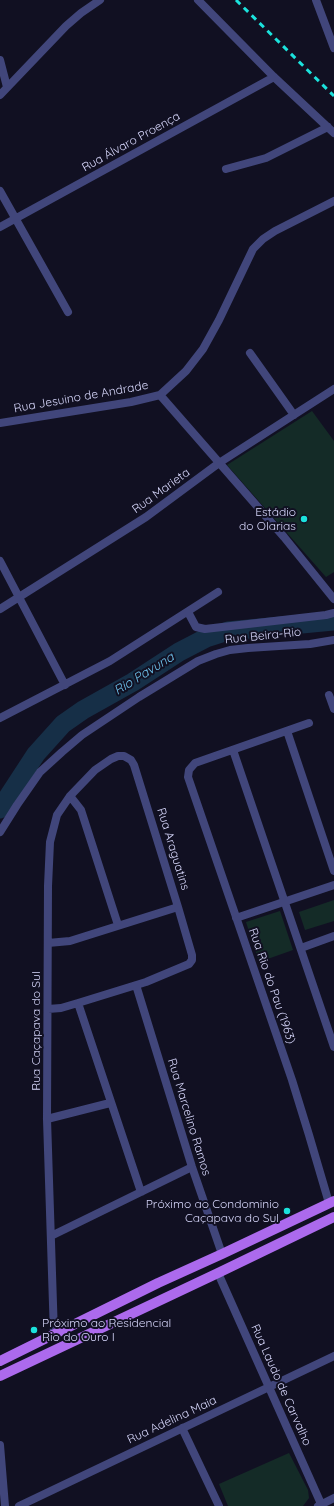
<!DOCTYPE html>
<html>
<head>
<meta charset="utf-8">
<style>
	body { margin:0 }
	canvas { display:block; background:#111022 }
</style>
</head>
<body>
<canvas width="334" height="1506"></canvas>
<script>
const c = document.querySelector('canvas').getContext('2d');
c.lineJoin = 'round';
function fill(path, color) { c.fillStyle = color; c.fill(path, 'evenodd'); }
const toPath = rows => new Path2D(rows.map(r => 'M' + r).join(''));
function stroke(path, color, width, dash) { c.strokeStyle = color; c.lineWidth = width; c.lineCap = dash ? 'butt' : 'round'; c.setLineDash(dash || []); c.stroke(path); }
function write(font, color, halo, rows, align = 'center') {
  c.font = font + ' Quicksand,sans-serif'; c.lineWidth = 4; c.setLineDash([]); c.textBaseline = 'middle'; c.strokeStyle = halo; c.fillStyle = color; for (const [text, x, y, turn = 0] of rows) {
    c.save(); c.translate(x, y); c.rotate((+turn || 0) * Math.PI / 180); c.textAlign = isNaN(turn) ? turn : align; if (halo) c.strokeText(text, 0, 0); c.fillText(text, 0, 0); c.restore();
  }
}
const green = toPath([
	[312,411,334,441,334,572,326,577,227,465],
	[334,900,334,921,305,930,299,912],
	[280,911,293,950,259,962,246,922],
	[289,1453,308,1490,309,1498,303,1506,228,1506,219,1484]
]);
const river = toPath([
	[0,809,36,754,63,724,83,710,133,682,179,652,206,638,228,631,334,621]
]);
const minor = toPath([
	[198,0,274,77,334,133],
	[316,0,334,48],
	[0,60,7,87],
	[0,95,66,26,81,13,100,0],
	[226,169,266,158,328,127],
	[0,191,68,312],
	[0,227,274,77],
	[250,353,294,415],
	[160,395,284,537,334,599],
	[0,423,131,402,160,395,186,371,203,349,219,320,253,249,263,239,275,231,334,201],
	[0,561,65,685],
	[0,609,146,517,219,463,334,389],
	[188,612,196,627,205,629,326,615,334,613],
	[329,695,334,709],
	[0,718,110,661,218,592],
	[309,723,195,763,189,770,188,777,292,1080,309,1135,329,1203],
	[287,731,334,871],
	[233,750,334,1047],
	[70,796,81,810,118,925],
	[0,832,17,805,40,772,62,752,82,735,139,697,198,661,216,654,230,650,248,648,310,644,334,640],
	[236,918,334,885],
	[48,943,70,941,178,907],
	[301,948,334,936],
	[136,985,192,1167,222,1254],
	[78,1003,141,1192],
	[48,1009,61,1008,78,1003,146,982,189,964,192,960,192,955,178,907,134,765,131,760,124,756,118,756,111,759,95,770,70,796,57,815,50,842,48,886,47,1119,54,1335],
	[47,1119,110,1103],
	[51,1236,192,1167],
	[218,1273,322,1506],
	[182,1428,219,1506],
	[0,1445,5,1506],
	[19,1506,334,1356],
	[318,1506,334,1498]
]);
const primary = toPath([
	[0,1361,158,1283,222,1254,334,1201],
	[0,1376,218,1273,334,1217]
]);
const rail = toPath([
	[236,0,334,96]
]);
const markers = [
	[304,519,4,"#1be2dc"],
	[287,1211,4,"#1be2dc"],
	[34,1330,4,"#1be2dc"]
];
const streetNames = [
	["Rua Álvaro Proença",131,142,-29],
	["Rua Jesuino de Andrade",81,397,-10],
	["Rua Marieta",161,491,-36],
	["Rua Beira-Rio",263,636,-6],
	["Rua Araguatins",173,849,73],
	["Rua Rio do Pau (1963)",272,986,71],
	["Rua Caçapava do Sul",36,1031,-90],
	["Rua Marcelino Ramos",189,1117,73],
	["Rua Laudo de Carvalho",281,1385,66],
	["Rua Adelina Maia",172,1420,-25]
];
const poiNames = [
	["Estádio",296,512],
	["do Olarias",296,526],
	["Próximo ao Condominio",279,1204],
	["Caçapava do Sul",279,1218],
	["Próximo ao Residencial",42,1323,"left"],
	["Rio do Ouro I",42,1337,"left"]
];
const waterNames = [
	["Rio Pavuna",144,674,-32]
];
fill(green, '#142b27');
stroke(river, '#162f47', 19);
stroke(minor, '#41467b', 8);
stroke(primary, '#ac6aed', 10);
stroke(rail, '#1be2dc', 3, [6, 5]);
for (const [x, y, r, color] of markers) { const dot = new Path2D(); dot.arc(x, y, r, 0, 2 * Math.PI); c.fillStyle = color; c.fill(dot); stroke(dot, '#111022', 1.5); }
write('12px', '#d6d6fa', '#111022', streetNames);
write('12px', '#d6d6fa', '#111022', poiNames, 'right');
write('italic 13px', '#70c4ee', '#111022', waterNames);
</script>
</body>
</html>
